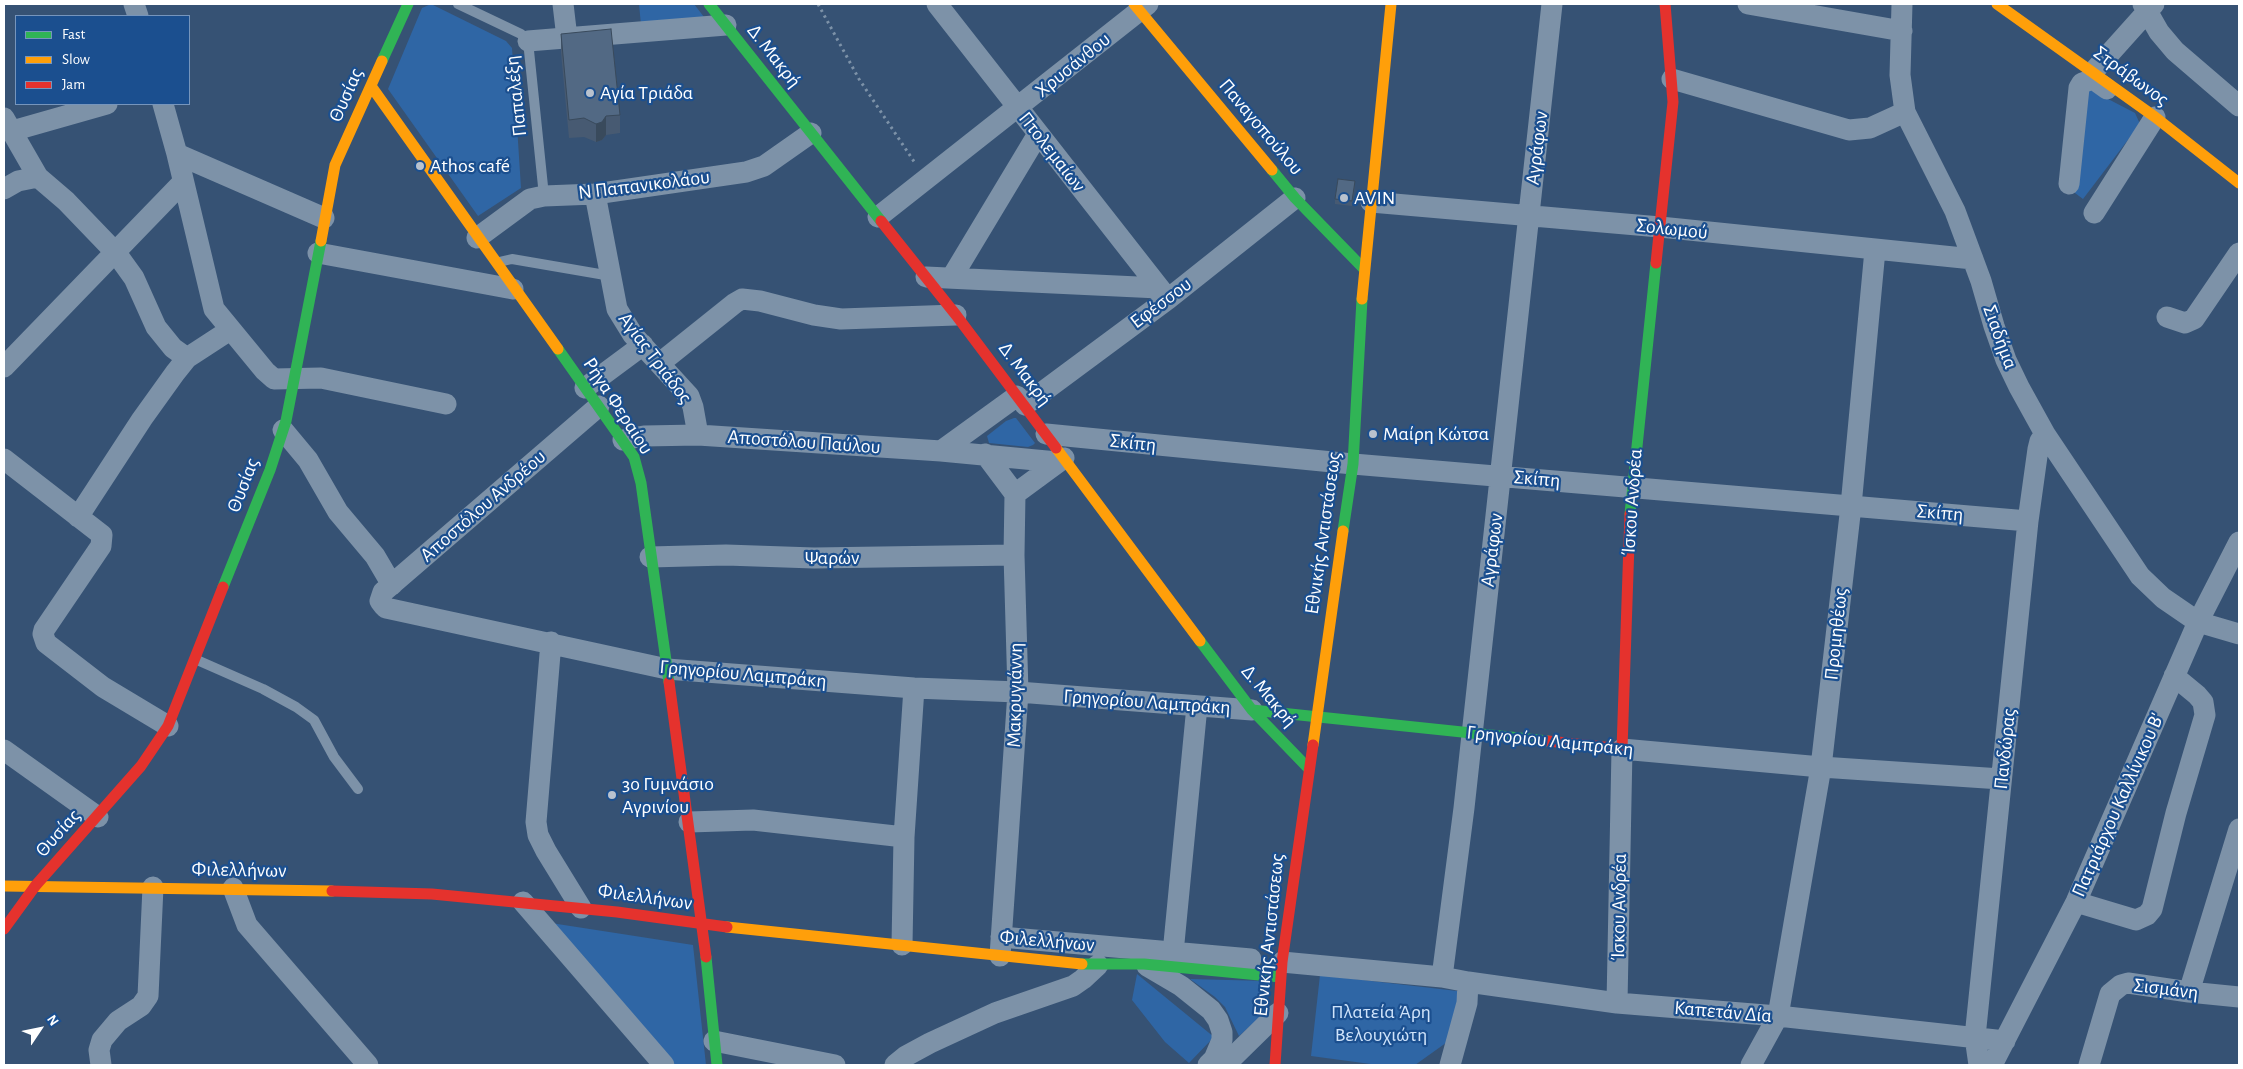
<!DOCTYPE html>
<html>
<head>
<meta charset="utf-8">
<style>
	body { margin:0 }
	#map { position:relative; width:2243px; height:1069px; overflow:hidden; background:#365274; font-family:"Alegreya Sans",sans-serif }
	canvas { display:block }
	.frame { position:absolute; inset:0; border:5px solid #fff; pointer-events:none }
	.legend { position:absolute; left:15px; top:15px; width:175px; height:90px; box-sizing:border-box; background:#1b4f8f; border:1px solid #7695bc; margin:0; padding:6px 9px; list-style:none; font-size:15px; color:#fff }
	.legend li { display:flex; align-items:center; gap:10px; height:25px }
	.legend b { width:25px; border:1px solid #7695bc }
	.north { position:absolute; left:15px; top:1004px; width:50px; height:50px; -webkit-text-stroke:4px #1b4f8f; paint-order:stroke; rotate:56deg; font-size:14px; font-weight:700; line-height:20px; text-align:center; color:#fff }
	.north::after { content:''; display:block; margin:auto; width:18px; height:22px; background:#fff; clip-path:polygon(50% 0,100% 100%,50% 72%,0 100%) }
</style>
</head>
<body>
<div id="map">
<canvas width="2243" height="1069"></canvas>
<div class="frame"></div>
<ul class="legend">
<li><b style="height:6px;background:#30b455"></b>Fast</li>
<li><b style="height:6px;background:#ff9f0a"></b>Slow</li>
<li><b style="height:6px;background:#e5322d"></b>Jam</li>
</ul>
<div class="north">N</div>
</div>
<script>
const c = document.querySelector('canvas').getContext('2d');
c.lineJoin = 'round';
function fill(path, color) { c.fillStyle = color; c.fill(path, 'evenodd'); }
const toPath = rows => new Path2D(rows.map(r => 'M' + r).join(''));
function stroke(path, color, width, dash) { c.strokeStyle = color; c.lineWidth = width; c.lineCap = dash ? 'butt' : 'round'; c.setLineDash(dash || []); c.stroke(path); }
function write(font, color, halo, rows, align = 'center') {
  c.font = font + ' "Alegreya Sans",sans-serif'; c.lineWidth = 4.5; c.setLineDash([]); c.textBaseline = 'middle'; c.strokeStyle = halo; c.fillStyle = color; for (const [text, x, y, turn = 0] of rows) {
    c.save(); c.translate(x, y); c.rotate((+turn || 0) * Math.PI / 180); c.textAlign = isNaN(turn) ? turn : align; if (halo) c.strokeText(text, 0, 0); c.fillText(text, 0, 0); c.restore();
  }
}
const green = toPath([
	[431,4,506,41,512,48,521,188,478,216,388,89,422,8],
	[639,4,694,4,704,17,641,25],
	[2085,87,2135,113,2140,124,2083,199,2075,193],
	[1014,418,1016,418,1035,443,1033,445,1028,447,989,443,987,436,1006,421],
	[551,923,693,945,706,1065,674,1065],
	[1137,974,1214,1037,1189,1063,1165,1042,1132,1000],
	[1320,975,1457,991,1461,993,1450,1040,1415,1065,1378,1065,1311,1056],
	[1190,979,1267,981,1268,1010,1239,1036,1225,1007,1215,997]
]);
const path = toPath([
	[818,4,859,79,915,163]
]);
const lane = toPath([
	[458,4,521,34,528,41,544,196],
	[499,262,512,259,611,276],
	[197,660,263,689,296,707,314,720,334,757,358,789]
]);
const street = toPath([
	[134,4,138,16],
	[563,4,567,38],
	[937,4,1168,299],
	[1748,4,1902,31],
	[1902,4,1900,75,1905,112,1955,211,1981,281,1994,326,2006,360,2019,387,2045,434,2140,576,2163,598,2198,622,2239,634],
	[2143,4,2159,32,2175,51,2239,106],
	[528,41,726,25],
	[2093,72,2154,4],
	[1672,79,1849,130,1870,128,1905,112],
	[163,104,177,154,214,309,265,371,274,379,321,378,446,404],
	[4,118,38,177],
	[12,131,107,104],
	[177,154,324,218],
	[2069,184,2079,88,2082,83,2093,79,2107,89],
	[4,189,18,181,38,177,66,201,116,253,134,278,156,327,173,348,187,358],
	[595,194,617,309,633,335,689,396,693,407,698,435],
	[1371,202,1660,227,1973,259],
	[2094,213,2155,117],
	[878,217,1148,4],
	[477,238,530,199,544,196,595,194,746,172,764,166,811,133],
	[318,253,513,289],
	[926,277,1159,288],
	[952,277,1038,134],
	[2167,317,2185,323,2194,319,2239,253],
	[660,363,735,303,742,299,760,301,814,315,841,319,956,315],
	[4,367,183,182],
	[585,388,643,345],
	[1025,405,1168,299,1295,198],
	[599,406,383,592,380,601,383,605,386,608,667,669,914,688,1018,692,1252,710],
	[283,430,308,460,338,512,375,556,392,585],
	[1046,434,1353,464,2028,521],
	[623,440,644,436,698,435,941,451,1057,462],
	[941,451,1017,396],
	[985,454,1015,494],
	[4,459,102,535,101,546,44,630,43,634,46,643,103,687,168,726],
	[78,517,142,419,175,373,187,358,230,330],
	[650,557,726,555,814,558,1014,555],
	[551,642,536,822,538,835,546,851,581,908],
	[4,750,98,817],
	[689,822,753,820,904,837],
	[233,888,247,925,368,1065],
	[523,902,664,1065],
	[2076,902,2136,920,2147,915,2152,909,2176,813,2205,715,2203,702,2197,695,2174,676],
	[1001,937,1251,959],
	[902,945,904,837,914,688],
	[1173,953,1197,706],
	[1000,956,1018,692,1014,555,1015,494,1064,458],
	[1282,962,1442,977,1468,982,1617,1003,1778,1016,2005,1041],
	[1147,966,1181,986,1211,1010,1218,1020,1222,1032,1222,1040,1214,1059,1208,1065],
	[1442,977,1464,808,1552,4],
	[2189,992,2239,829],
	[1617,1003,1622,749,1821,767,2001,779],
	[714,1041,835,1065],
	[101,1065,99,1050,102,1040,118,1021,141,1006,148,996,153,887],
	[895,1065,906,1056,930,1043,995,1013,1073,986,1083,979,1098,965],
	[1225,1065,1278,1013],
	[1450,1065,1467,1003,1468,982],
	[1751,1065,1778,1016,1821,767,1851,506,1875,250],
	[1979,1065,1975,1037,2028,521,2038,449,2040,441,2045,434],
	[1992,1065,2076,902,2198,622,2239,542],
	[2089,1065,2110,994,2121,985,2128,983,2189,992,2239,997]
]);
const fast = toPath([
	[709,4,881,221],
	[382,61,408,4],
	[1272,170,1295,198,1364,269],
	[558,349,634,457,641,483,669,682],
	[1630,514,1656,263],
	[1343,531,1353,464,1362,299],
	[223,587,270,470,286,421,321,241],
	[1200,641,1252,710,1309,769],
	[1252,710,1548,741],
	[706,957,717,1065],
	[1082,964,1144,964,1280,977]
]);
const slow = toPath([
	[1134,4,1272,170],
	[1997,4,2155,117,2239,183],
	[371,86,558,349],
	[321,241,335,165,382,61],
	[1362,299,1391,4],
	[1056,448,1200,641],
	[1313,745,1343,531],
	[4,886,332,891],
	[727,927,1082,964]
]);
const jam = toPath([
	[881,221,956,315,1056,448],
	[1656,263,1673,102,1665,4],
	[669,682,706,957],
	[1548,741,1622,749,1630,514],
	[332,891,432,894,617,912,727,927],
	[4,929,36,885,141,766,168,726,223,587],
	[1275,1065,1282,962,1313,745]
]);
const wall = toPath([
	[561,34,620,115,620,133,606,135,602,140,596,142,584,137,569,138,561,53],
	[1355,186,1352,206,1335,204,1335,199]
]);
const shadedWall = toPath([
	[606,116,606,135,602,140,596,142,596,124]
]);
const building = toPath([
	[611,29,620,115,606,116,602,122,596,124,584,118,569,120,561,34,611,29],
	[1338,179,1355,181,1352,201,1335,199,1338,179]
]);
const markers = [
	[590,93,5,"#b9c2ce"],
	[420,166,5,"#b9c2ce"],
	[1344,198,5,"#b9c2ce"],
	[1373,434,5,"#b9c2ce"],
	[612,795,5,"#b9c2ce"]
];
const streetNames = [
	["Δ. Μακρή",774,56,52],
	["Χρυσάνθου",1073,65,-39],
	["Στράβωνος",2131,76,36],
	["Θυσίας",346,95,-66],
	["Παπαλέξη",516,96,-96],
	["Παναγοπούλου",1261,127,50],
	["Αγράφων",1537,148,-83],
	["Πτολεμαίων",1052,152,52],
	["Ν Παπανικολάου",644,185,-7],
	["Σολωμού",1672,229,6],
	["Εφέσσου",1161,303,-37],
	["Σιαδήμα",2000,337,70],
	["Αγίας Τριάδος",655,358,53],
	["Δ. Μακρή",1025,374,53],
	["Ρήγα Φεραίου",618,406,57],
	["Αποστόλου Παύλου",804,442,4],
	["Σκίπη",1133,443,6],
	["Σκίπη",1537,479,5],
	["Θυσίας",243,485,-69],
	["Ίσκου Ανδρέα",1632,502,-86],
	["Αποστόλου Ανδρέου",483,506,-41],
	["Σκίπη",1940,513,5],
	["Εθνικής Αντιστάσεως",1323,533,-82],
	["Αγράφων",1492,550,-83],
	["Ψαρών",832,558],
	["Προμηθέως",1836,634,-84],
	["Γρηγορίου Λαμπράκη",743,674,5],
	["Μακρυγιάννη",1015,695,-89],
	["Δ. Μακρή",1269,696,50],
	["Γρηγορίου Λαμπράκη",1147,702,4],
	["Γρηγορίου Λαμπράκη",1550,741,6],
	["Πανδώρας",2005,749,-84],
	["Πατριάρχου Καλλίνικου B'",2118,805,-66],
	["Θυσίας",58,833,-48],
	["Φιλελλήνων",239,870,1],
	["Φιλελλήνων",645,897,8],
	["Ίσκου Ανδρέα",1619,907,-89],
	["Εθνικής Αντιστάσεως",1269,935,-84],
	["Φιλελλήνων",1047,941,5],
	["Σισμάνη",2166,989,7],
	["Καπετάν Δία",1723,1012,5]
];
const poiNames = [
	["Αγία Τριάδα",600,93],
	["Athos café",430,166],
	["AVIN",1354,198],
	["Μαίρη Κώτσα",1383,434],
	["3ο Γυμνάσιο",622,784],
	["Αγρινίου",622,807]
];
const parkNames = [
	["Πλατεία Άρη",1381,1012],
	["Βελουχιώτη",1381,1035]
];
fill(green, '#2f66a5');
stroke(path, '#7d92a8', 3, [2.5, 4]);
stroke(lane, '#7d92a8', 10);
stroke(street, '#7d92a8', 21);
stroke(fast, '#30b455', 11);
stroke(slow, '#ff9f0a', 11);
stroke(jam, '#e5322d', 11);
fill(wall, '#475a72');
fill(shadedWall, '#394a5c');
fill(building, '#526984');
stroke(building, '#394a5c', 1);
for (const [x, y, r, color] of markers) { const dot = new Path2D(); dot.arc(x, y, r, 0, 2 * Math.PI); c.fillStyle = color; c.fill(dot); stroke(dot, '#1b4f8f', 2); }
write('20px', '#fff', '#1b4f8f', streetNames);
write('20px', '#fff', '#1b4f8f', poiNames, 'left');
write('20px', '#cfe3fa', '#1b4f8f', parkNames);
</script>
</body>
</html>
